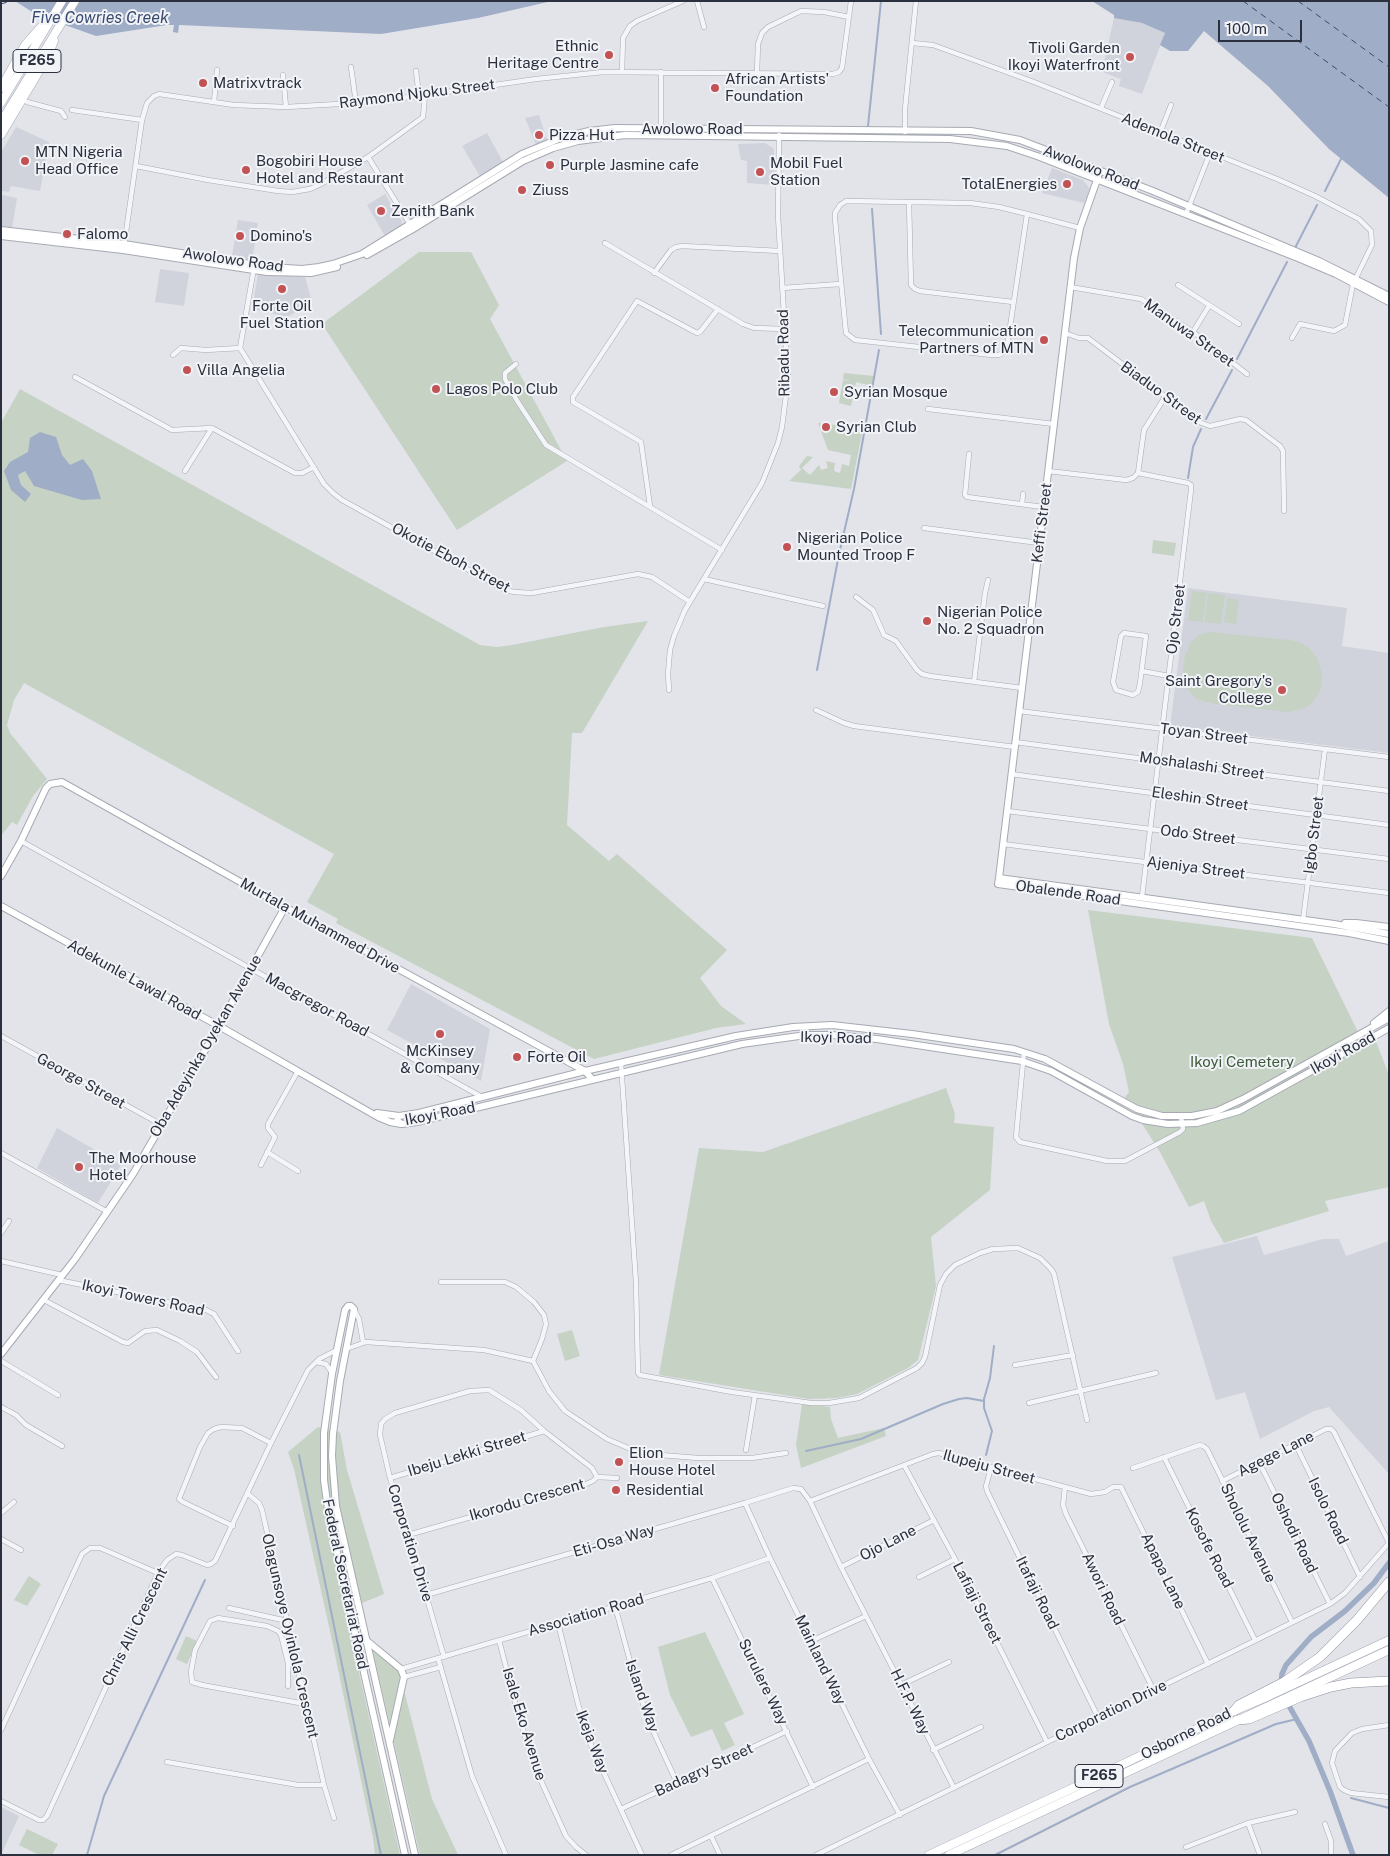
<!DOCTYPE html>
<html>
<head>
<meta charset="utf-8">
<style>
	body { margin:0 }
	#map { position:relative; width:1390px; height:1856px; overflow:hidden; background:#e2e4e9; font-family:"Public Sans",sans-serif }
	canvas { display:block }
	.frame { position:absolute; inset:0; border:2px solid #2b303f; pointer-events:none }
	.scale { position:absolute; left:1218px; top:20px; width:84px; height:22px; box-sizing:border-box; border:2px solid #2b303f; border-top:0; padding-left:6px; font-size:15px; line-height:18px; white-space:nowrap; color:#2b303f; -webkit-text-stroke:4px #f1f3f7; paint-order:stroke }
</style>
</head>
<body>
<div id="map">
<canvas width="1390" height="1856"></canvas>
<div class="frame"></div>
<div class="scale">100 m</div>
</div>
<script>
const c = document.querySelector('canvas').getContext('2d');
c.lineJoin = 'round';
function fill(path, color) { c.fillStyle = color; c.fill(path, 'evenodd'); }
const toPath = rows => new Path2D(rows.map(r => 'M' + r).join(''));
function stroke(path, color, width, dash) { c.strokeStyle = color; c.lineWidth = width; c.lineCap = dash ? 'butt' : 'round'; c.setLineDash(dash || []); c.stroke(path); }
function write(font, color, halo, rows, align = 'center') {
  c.font = font + ' "Public Sans",sans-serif'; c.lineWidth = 4; c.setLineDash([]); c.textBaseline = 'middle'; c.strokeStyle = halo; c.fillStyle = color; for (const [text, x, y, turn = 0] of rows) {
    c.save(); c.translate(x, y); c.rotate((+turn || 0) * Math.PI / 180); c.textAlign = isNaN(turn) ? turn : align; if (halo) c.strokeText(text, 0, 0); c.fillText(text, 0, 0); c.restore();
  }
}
const built = toPath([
	[1114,18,1142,23,1165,33,1142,94,1119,86,1121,79,1102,72],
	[539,115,548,143,537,147,525,118],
	[16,127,49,142,40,191,11,186,9,192,2,191,2,195,17,198,12,229,1,225,1,152],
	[487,133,504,164,481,178,462,146],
	[765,143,774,149,774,185,747,183,747,161,741,160,738,144],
	[1052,168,1083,180,1090,189,1084,203,1042,193],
	[385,194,402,222,401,228,386,238,367,205],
	[238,220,258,223,252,260,232,256],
	[160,269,189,273,184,306,155,302],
	[258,274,305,277,312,302,288,317,252,309],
	[1188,588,1347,608,1342,646,1389,653,1389,753,1170,726],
	[411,984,490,1029,481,1081,387,1030],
	[57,1128,121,1165,98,1203,37,1168],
	[1257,1236,1264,1255,1323,1239,1339,1239,1346,1256,1389,1241,1389,1474,1329,1407,1314,1411,1260,1439,1245,1392,1216,1400,1172,1257],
	[1,1807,19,1816,1,1855]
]);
const green = toPath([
	[419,252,471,252,499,305,490,319,567,461,457,530,322,324],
	[844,373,874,376,872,386,856,382,851,406,839,403,843,380,852,381,843,379],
	[20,389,480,645,497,647,512,645,604,627,648,621,582,733,572,733,567,825,609,861,617,854,727,950,700,978,721,1006,746,1024,716,1028,594,1059,336,923,338,919,307,902,334,854,24,683,14,700,7,725,10,733,47,779,33,796,17,825,12,822,1,836,1,423],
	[818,423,863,428,851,489,789,481,801,470,799,466,807,456,813,457,802,468,810,475,819,465,821,470,828,468,826,461,835,463,834,471,840,473,842,464,849,466,851,455,828,450],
	[1153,540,1176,543,1174,556,1152,553],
	[1192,591,1207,593,1203,622,1188,620],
	[1208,593,1225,595,1221,624,1205,622],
	[1227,598,1239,600,1236,624,1224,622],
	[1209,632,1289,640,1300,642,1308,647,1318,659,1322,675,1320,692,1311,704,1305,708,1288,712,1215,704,1196,699,1186,687,1183,669,1185,656,1191,642,1197,636],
	[1088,910,1312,938,1356,1028,1363,1044,1375,1039,1389,1075,1389,1187,1325,1201,1329,1211,1224,1243,1211,1221,1204,1201,1189,1207,1160,1152,1125,1097,1129,1092,1123,1064,1109,1024],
	[946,1088,955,1114,954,1123,994,1127,990,1190,931,1237,936,1286,918,1360,908,1368,857,1394,837,1398,809,1399,659,1375,699,1148,763,1152],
	[572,1330,580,1356,565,1361,557,1334],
	[802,1404,830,1407,831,1419,838,1438,884,1428,886,1436,801,1468,796,1445],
	[318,1427,340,1432,347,1470,384,1594,345,1610,400,1855,375,1855,373,1838,332,1640,294,1469,288,1452],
	[29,1576,41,1584,27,1606,14,1600],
	[705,1632,744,1714,724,1723,735,1745,722,1751,712,1729,691,1737,670,1695,658,1647],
	[186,1636,197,1641,187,1664,176,1659],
	[372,1647,398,1667,432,1799,458,1855,420,1855],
	[27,1829,58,1844,52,1855,39,1855,19,1845]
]);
const water = toPath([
	[15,1,552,1,478,18,381,34,179,25,178,33,173,32,174,25,167,25,96,36,37,15],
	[1092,1,1389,1,1389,198,1329,149,1268,86,1204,31,1188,51,1170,51,1160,45,1165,33,1142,23,1114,18,1114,15],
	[40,432,56,437,62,455,70,465,83,459,92,471,101,499,82,500,34,486,25,471,18,475,21,485,31,494,25,502,11,490,4,471,10,462,28,452,30,438]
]);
const stream = toPath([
	[868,126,881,1],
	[1325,191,1341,159],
	[872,209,881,334],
	[1295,248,1317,205],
	[1237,359,1287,262],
	[1206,419,1232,370],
	[1188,478,1193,447,1201,429],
	[817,670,839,554,854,489,879,350],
	[806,1451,861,1439,943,1404,959,1399,967,1398,984,1401],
	[299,1455,381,1855],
	[986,1455,992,1431,984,1408,984,1399,990,1378,994,1346],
	[1351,1798,1389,1808],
	[87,1855,104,1796,205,1580],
	[995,1855,1130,1787,1276,1724,1297,1719]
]);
const canal = toPath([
	[1353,1855,1330,1791,1309,1741,1284,1697,1281,1687,1282,1674,1286,1665,1311,1637,1345,1611,1374,1583,1389,1563]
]);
const ferry = toPath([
	[1243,1,1389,107],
	[1298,1,1389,67],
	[1,4,11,1]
]);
const street = toPath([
	[697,1,704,27],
	[912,43,933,45,1034,82,1277,179,1315,196,1359,219,1371,231,1372,245,1353,284,1345,325,1334,331,1300,324,1292,338],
	[351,67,356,103],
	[416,71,419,96],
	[622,71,623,38,630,26,637,21,683,1],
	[661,72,661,131],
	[757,73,758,44,762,33,768,27,801,11,824,12,849,17],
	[283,75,286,107],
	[27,102,61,111,65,117],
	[214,102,217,70],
	[1101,108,1112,82],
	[72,110,142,120],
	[905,132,905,109,916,1],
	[1160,133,1171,105],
	[368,157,411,226],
	[136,166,208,180,278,191,292,192,310,189,321,184,368,157,419,120,423,117,425,95],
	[909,202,911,285,915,289,920,291,1013,302],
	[1027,214,1007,347,1004,352,999,355,992,355,855,340,846,333,835,219,835,213,840,205,846,201,970,203,999,207,1027,214,1080,228],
	[1186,214,1210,153],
	[605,243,743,324,754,328,785,329],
	[124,246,142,120,147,103,154,96,159,94,234,105,286,107,356,103,419,96,536,79,603,72,833,74,839,72,842,68,851,1],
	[254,268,240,348,324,484,333,493,342,500,505,590,514,592,532,593,638,574,652,577,690,602],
	[654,273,671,250,676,247,682,246,780,251],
	[1178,285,1239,324],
	[1070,287,1141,299,1193,332,1247,374],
	[782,288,840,284],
	[1193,332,1209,306],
	[1065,333,1079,338,1088,338,1199,422,1210,426,1240,419,1246,420,1280,446,1283,451,1284,511],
	[173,355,181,348,206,350,240,348],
	[516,364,505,373,505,379,516,399,546,445,722,550],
	[75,377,172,430,212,428,295,473,302,473,314,467],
	[928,409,1054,424],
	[969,454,965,495,967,497,1043,507],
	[185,471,212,428],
	[1048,471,1126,480,1133,478,1138,473,1144,430,1165,397],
	[1138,473,1188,483,1191,485,1191,490,1142,897],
	[1022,504,1023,494],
	[650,506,641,442,573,402,573,397,637,301,697,333,700,332,718,309],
	[924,528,1039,543],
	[704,579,823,606],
	[856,597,873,610,884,635,896,641,917,670,922,674,930,676,1022,688],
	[1124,633,1146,636,1140,683,1138,692,1133,695,1116,690,1113,682,1121,636,1124,633],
	[1142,671,1169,676],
	[974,682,985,593,988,580],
	[669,690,668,674,670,650,674,636,685,610,762,483,778,443,782,427,788,379,778,216,779,135],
	[816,710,844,723,854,726,1015,747],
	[1019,711,1389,757],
	[1015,742,1389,791],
	[1011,774,1389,825],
	[1007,811,1389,859],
	[21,841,482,1097],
	[1003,844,1389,893],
	[1303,920,1325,749],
	[1,1036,162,1125],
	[1024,1052,1016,1137,1020,1142,1107,1161,1125,1161,1180,1132,1183,1129,1181,1117],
	[621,1063,636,1283,638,1373,640,1375,732,1392,811,1403,829,1403,859,1398,917,1368,922,1363,925,1357,940,1285,946,1274,955,1265,980,1253,993,1249,1018,1248,1040,1258,1051,1269,1054,1274,1087,1420],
	[267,1152,298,1171],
	[1,1153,106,1211],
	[261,1165,275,1137,268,1128,268,1124,298,1071],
	[1,1233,9,1221],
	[1,1261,62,1275],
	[58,1280,206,1310,214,1314,238,1351],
	[441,1282,505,1282,516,1287,534,1302,544,1315,546,1324,542,1339,533,1361],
	[44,1300,123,1342,128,1343,145,1331,157,1330,180,1341,197,1352,216,1377],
	[354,1309,359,1319,363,1342],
	[346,1349,366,1342,484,1350,533,1361],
	[1,1361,58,1395],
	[533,1361,549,1391,565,1411,607,1439,633,1450,648,1454,698,1458,752,1458,786,1453],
	[316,1362,326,1364,332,1373],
	[1015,1365,1073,1355],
	[1029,1403,1156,1373],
	[1,1407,16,1415,26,1425,62,1446],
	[1296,1445,1360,1577],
	[746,1450,755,1395],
	[1164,1457,1255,1640],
	[1259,1462,1330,1604],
	[904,1465,955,1559,1047,1742],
	[991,1468,986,1486,987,1491,1098,1717],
	[1133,1468,1200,1445,1203,1446,1207,1449,1292,1622],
	[597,1477,617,1478],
	[390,1478,544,1431],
	[1065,1487,1063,1505,1066,1514,1153,1689],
	[247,1493,259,1503,262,1510,324,1785,334,1818],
	[810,1501,933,1454,939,1453,1091,1494,1105,1492,1113,1487,1121,1487,1208,1664],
	[745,1503,770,1558,869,1759,900,1815],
	[1,1513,14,1502],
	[233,1526,183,1502,179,1499,200,1447,208,1433,214,1429,221,1427,242,1428,271,1443],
	[408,1535,586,1484,593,1481,597,1477,592,1468,544,1431,521,1410,489,1390,470,1391,395,1413,385,1419,381,1424,380,1435,390,1478,408,1535,426,1595,444,1657],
	[1,1539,21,1550],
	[841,1567,934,1520],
	[919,1577,955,1559],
	[712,1578,813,1787],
	[426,1595,745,1503,793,1488,801,1489,810,1501,841,1567,954,1788],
	[615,1606,634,1676,649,1722,677,1783],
	[229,1608,287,1621],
	[558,1623,578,1704,591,1745,642,1855],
	[499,1640,516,1706,533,1763,566,1836,576,1847,586,1855],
	[811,1641,866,1616],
	[438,1658,472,1776,506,1855],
	[401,1669,712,1578,770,1558],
	[404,1677,441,1667],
	[901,1685,949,1662],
	[288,1686,288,1663,281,1635,278,1631,267,1626,218,1618,210,1621,195,1650,191,1672,192,1682,202,1685,305,1704],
	[1389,1725,1362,1729,1352,1733,1335,1751,1332,1763,1340,1787,1344,1790,1351,1793,1389,1797],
	[1,1730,82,1554,90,1548,100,1548,158,1573],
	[933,1750,981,1727],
	[167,1762,298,1785,324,1785],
	[1,1801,39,1820,43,1820,47,1816,158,1573,167,1560,176,1554,182,1555,207,1565,211,1564,215,1561,271,1443,308,1370,319,1359,337,1350],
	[621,1809,787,1731],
	[1248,1823,1260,1855],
	[1325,1824,1331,1841,1331,1855],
	[711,1836,720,1855],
	[1186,1847,1248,1823,1295,1812],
	[671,1855,869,1759],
	[816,1855,1330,1604,1345,1593,1389,1543,1334,1432,1331,1429,1326,1429,1222,1481]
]);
const secondary = toPath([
	[1,230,124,244,269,267,302,269,319,267,333,264,362,254,522,154,561,138,589,131,615,128,971,131,1020,140,1153,191,1319,261,1389,296],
	[1,236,123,250,267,272,311,273,337,267],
	[367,255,413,229,523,161,553,148,578,141,625,135,950,139,1007,146,1037,156,1298,258,1336,274,1389,302],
	[1,876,21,841,46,788,50,784,62,782,285,907,585,1071,592,1079],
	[999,878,1074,258,1080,228,1098,177],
	[1,906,219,1026,378,1117,390,1122,401,1124],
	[1345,923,1356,923,1389,927],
	[1389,934,1334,924,999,878,998,884,1349,933,1389,941],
	[1389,1018,1243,1099,1217,1111,1192,1116,1162,1116,1137,1109,1045,1059,1014,1049,912,1034,832,1025,793,1027,736,1036,585,1071,419,1113,399,1116,397,1121,402,1124,417,1122,742,1044,806,1035,832,1035,877,1039,1022,1061,1051,1071,1132,1116,1143,1120,1168,1124,1197,1123,1239,1111,1389,1028],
	[1374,1023,1389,1011],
	[377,1113,399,1116],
	[1,1354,75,1259,133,1174,219,1026,285,907],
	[366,1640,401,1669,404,1677,390,1740],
	[405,1855,329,1517,324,1480,324,1433,332,1374,345,1310,348,1306,351,1306,354,1309,340,1381,333,1434,332,1456,336,1506,415,1855]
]);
const primary = toPath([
	[1,88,25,45,41,27],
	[1,103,62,1],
	[1,122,75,1],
	[1,135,47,58,54,41],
	[929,1855,1075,1787,1234,1711,1269,1696,1389,1640],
	[949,1855,1389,1650]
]);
const highway = toPath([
	[1234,1711,1239,1705,1284,1682,1320,1657,1357,1620,1389,1582],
	[1237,1720,1249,1719,1300,1697,1331,1687,1351,1683,1389,1681]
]);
const markers = [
	[609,55,5,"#c35254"],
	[1130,57,5,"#c35254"],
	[203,83,5,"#c35254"],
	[715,88,5,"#c35254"],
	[539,135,5,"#c35254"],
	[25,161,5,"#c35254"],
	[550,165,5,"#c35254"],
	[246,170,5,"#c35254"],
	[760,172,5,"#c35254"],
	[1067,184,5,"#c35254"],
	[522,190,5,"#c35254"],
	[381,211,5,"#c35254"],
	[67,234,5,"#c35254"],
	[240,236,5,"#c35254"],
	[282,289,5,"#c35254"],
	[1044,340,5,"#c35254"],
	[187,370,5,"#c35254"],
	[436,389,5,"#c35254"],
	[834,392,5,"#c35254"],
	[826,427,5,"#c35254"],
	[787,547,5,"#c35254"],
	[927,621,5,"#c35254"],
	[1282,690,5,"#c35254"],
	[440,1034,5,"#c35254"],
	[517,1057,5,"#c35254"],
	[79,1167,5,"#c35254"],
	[619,1462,5,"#c35254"],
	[616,1490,5,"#c35254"]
];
const shields = [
	[37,61,48],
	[1099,1776,48]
];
const shieldNames = [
	["F265",37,61],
	["F265",1099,1776]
];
const poiNames = [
	["Ethnic",599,46,"right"],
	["Heritage Centre",599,63,"right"],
	["Tivoli Garden",1120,48,"right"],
	["Ikoyi Waterfront",1120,65,"right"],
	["African Artists'",725,79],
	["Foundation",725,96],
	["Matrixvtrack",213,83],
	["Pizza Hut",549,135],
	["MTN Nigeria",35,152],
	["Head Office",35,169],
	["Bogobiri House",256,161],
	["Hotel and Restaurant",256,178],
	["Mobil Fuel",770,163],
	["Station",770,180],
	["Purple Jasmine cafe",560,165],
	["TotalEnergies",1057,184,"right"],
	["Ziuss",532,190],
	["Zenith Bank",391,211],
	["Falomo",77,234],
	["Domino's",250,236],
	["Forte Oil",282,306,"center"],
	["Fuel Station",282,323,"center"],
	["Telecommunication",1034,331,"right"],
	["Partners of MTN",1034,348,"right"],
	["Villa Angelia",197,370],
	["Lagos Polo Club",446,389],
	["Syrian Mosque",844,392],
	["Syrian Club",836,427],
	["Nigerian Police",797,538],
	["Mounted Troop F",797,555],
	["Nigerian Police",937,612],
	["No. 2 Squadron",937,629],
	["Saint Gregory's",1272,681,"right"],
	["College",1272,698,"right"],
	["McKinsey",440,1051,"center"],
	["& Company",440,1068,"center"],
	["Forte Oil",527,1057],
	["The Moorhouse",89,1158],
	["Hotel",89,1175],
	["Elion",629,1453],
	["House Hotel",629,1470],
	["Residential",626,1490]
];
const streetNames = [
	["Raymond Njoku Street",417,94,-7],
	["Awolowo Road",692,129],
	["Ademola Street",1173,138,22],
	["Awolowo Road",1091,168,21],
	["Awolowo Road",233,260,8],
	["Manuwa Street",1189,333,35],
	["Ribadu Road",784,353,-91],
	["Biaduo Street",1161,393,36],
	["Keffi Street",1042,523,-83],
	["Okotie Eboh Street",451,558,28],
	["Ojo Street",1176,619,-83],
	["Toyan Street",1204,734,7],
	["Moshalashi Street",1202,766,8],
	["Eleshin Street",1200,799,8],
	["Odo Street",1198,835,7],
	["Igbo Street",1314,835,-83],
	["Ajeniya Street",1196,868,7],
	["Obalende Road",1068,893,8],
	["Murtala Muhammed Drive",320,926,29],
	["Adekunle Lawal Road",134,980,29],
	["Macgregor Road",317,1005,29],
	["Ikoyi Road",836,1038,1],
	["Oba Adeyinka Oyekan Avenue",206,1046,-60],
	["Ikoyi Road",1343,1053,-29],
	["George Street",81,1081,29],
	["Ikoyi Road",440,1114,-11],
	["Ikoyi Towers Road",143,1298,12],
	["Ibeju Lekki Street",467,1454,-17],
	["Agege Lane",1276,1454,-27],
	["Ilupeju Street",989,1467,15],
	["Ikorodu Crescent",527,1500,-16],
	["Isolo Road",1328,1511,64],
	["Shololu Avenue",1248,1533,64],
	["Oshodi Road",1294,1533,64],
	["Eti-Osa Way",614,1541,-16],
	["Corporation Drive",410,1543,73],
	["Ojo Lane",888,1543,-27],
	["Kosofe Road",1209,1548,63],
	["Apapa Lane",1163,1571,64],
	["Federal Secretariat Road",345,1584,78],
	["Awori Road",1103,1589,64],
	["Itafaji Road",1037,1593,64],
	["Lafiaji Street",977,1603,63],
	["Association Road",586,1615,-16],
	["Chris Alli Crescent",135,1627,-64],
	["Olagunsoye Oyinlola Crescent",290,1636,77],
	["Mainland Way",820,1660,64],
	["Surulere Way",763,1682,64],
	["Island Way",642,1696,71],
	["H.F.P. Way",910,1702,64],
	["Corporation Drive",1111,1711,-26],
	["Isale Eko Avenue",524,1724,73],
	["Osborne Road",1186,1734,-26],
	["Ikeja Way",592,1742,69],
	["Badagry Street",704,1770,-25]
];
const parkNames = [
	["Ikoyi Cemetery",1242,1062]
];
const waterNames = [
	["Five Cowries Creek",100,18]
];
fill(built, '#d0d3db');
fill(green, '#c5d2c4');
fill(water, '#a0adc6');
stroke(stream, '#a0adc6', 2);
stroke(canal, '#a0adc6', 5.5);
stroke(ferry, '#394a70', 1, [6, 5]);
stroke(street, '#a7aab3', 5.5);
stroke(secondary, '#a7aab3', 8);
stroke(primary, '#a2a7b4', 9);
stroke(highway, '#8a909e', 10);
stroke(street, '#f4f5f8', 4.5);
stroke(secondary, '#fff', 6);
stroke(primary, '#fff', 8);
stroke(highway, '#fff', 9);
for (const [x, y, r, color] of markers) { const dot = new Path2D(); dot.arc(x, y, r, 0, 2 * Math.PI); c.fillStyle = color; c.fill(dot); stroke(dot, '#f1f3f7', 2); }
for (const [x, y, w] of shields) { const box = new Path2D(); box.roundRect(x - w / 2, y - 11.5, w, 23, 4); c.fillStyle = '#f1f3f7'; c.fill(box); stroke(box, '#2b303f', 1); }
write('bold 14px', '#2b303f', null, shieldNames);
write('15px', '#2b303f', '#f1f3f7', poiNames, 'left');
write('15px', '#2b303f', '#f1f3f7', streetNames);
write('15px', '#3c5a3a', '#f1f3f7', parkNames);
write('italic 16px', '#394a70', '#f1f3f7', waterNames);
</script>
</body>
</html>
